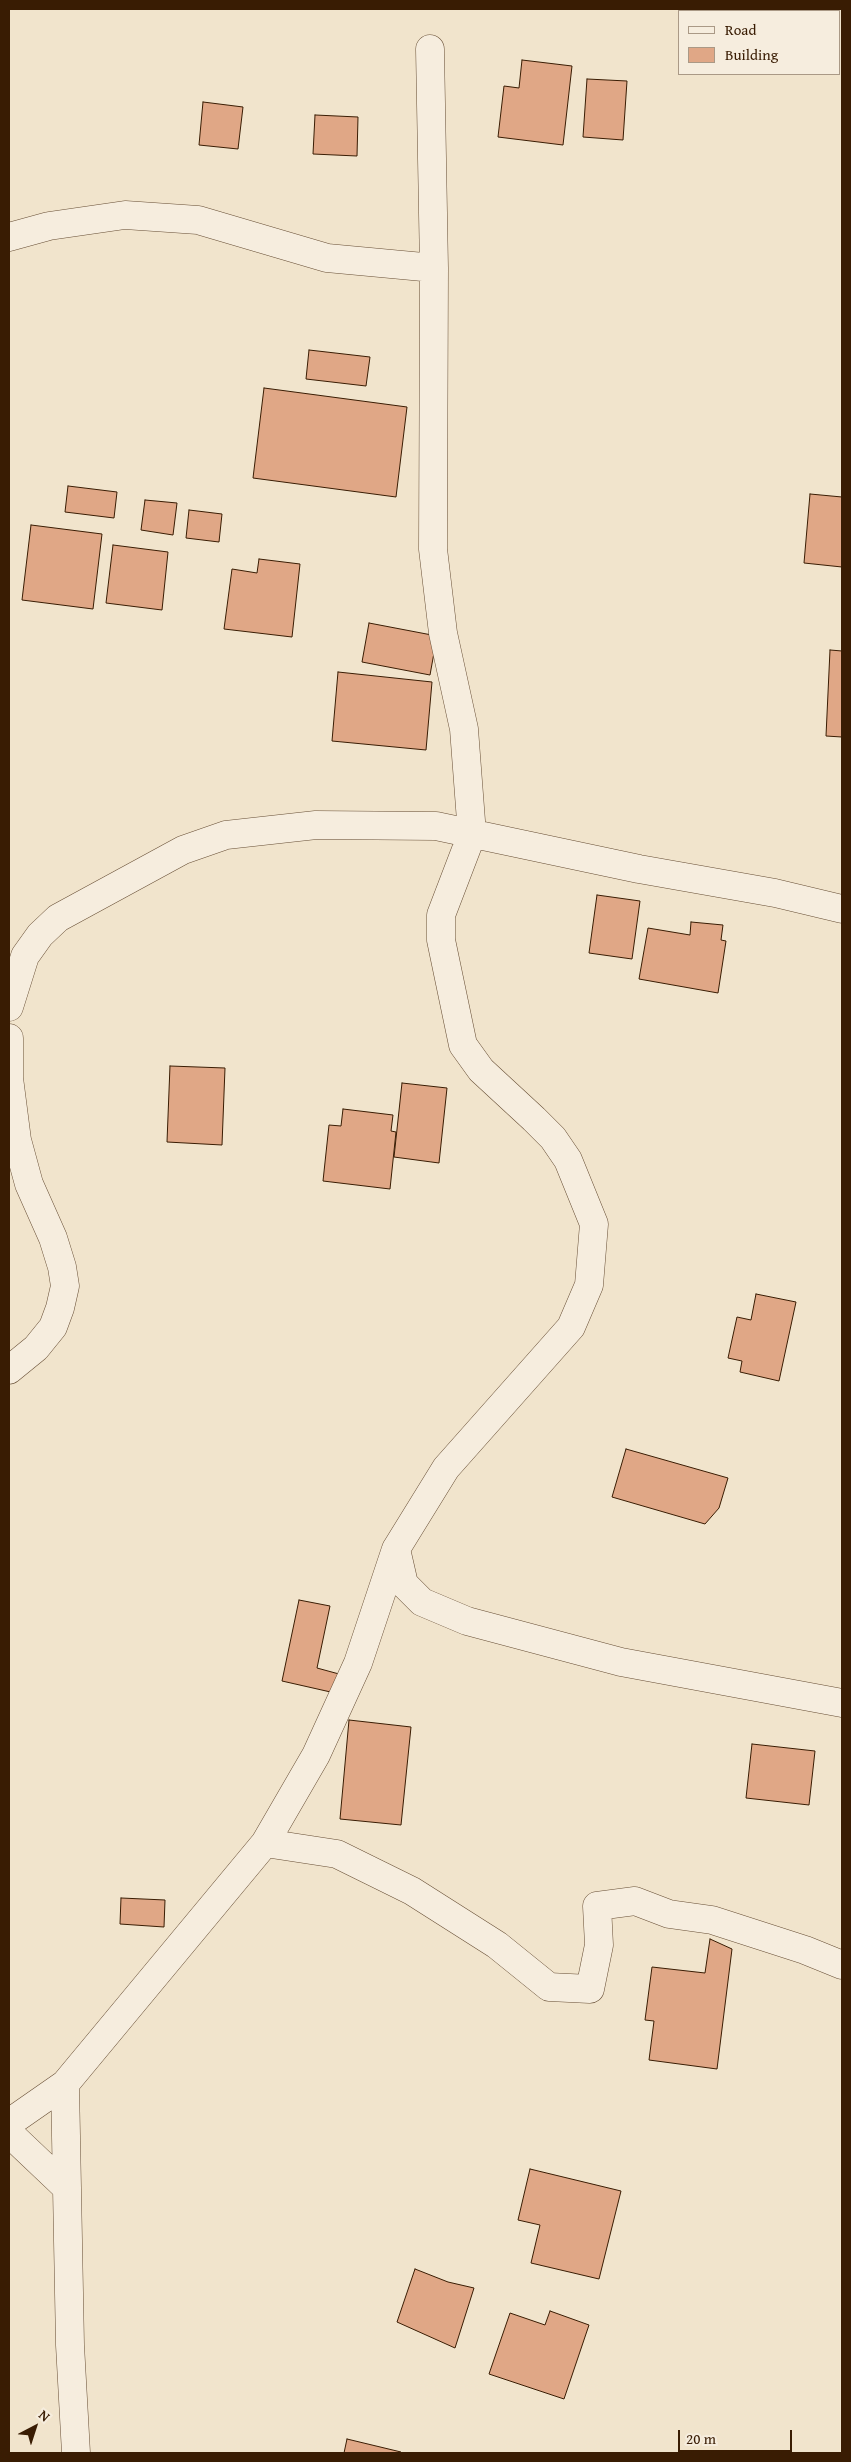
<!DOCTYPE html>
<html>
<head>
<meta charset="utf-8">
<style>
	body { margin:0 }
	#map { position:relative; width:851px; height:2462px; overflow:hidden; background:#f1e4cc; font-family:"Gentium Book Plus",serif }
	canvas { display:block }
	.frame { position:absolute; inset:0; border:10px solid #391c03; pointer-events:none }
	.legend { position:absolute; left:678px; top:10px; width:162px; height:65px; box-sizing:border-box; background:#f6edde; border:1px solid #aa9986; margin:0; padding:6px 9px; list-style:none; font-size:15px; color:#391c03 }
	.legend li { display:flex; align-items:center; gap:10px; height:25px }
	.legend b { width:25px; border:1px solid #aa9986 }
	.north { position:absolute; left:10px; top:2402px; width:50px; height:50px; -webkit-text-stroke:4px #f6edde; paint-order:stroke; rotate:40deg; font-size:14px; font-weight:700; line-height:20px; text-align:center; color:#391c03 }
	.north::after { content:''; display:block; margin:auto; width:18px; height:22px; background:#391c03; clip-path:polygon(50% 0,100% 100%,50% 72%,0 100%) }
	.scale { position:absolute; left:678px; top:2430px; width:114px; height:22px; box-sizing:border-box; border:2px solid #391c03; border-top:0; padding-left:6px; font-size:15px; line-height:18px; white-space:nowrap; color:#391c03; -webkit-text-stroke:4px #f6edde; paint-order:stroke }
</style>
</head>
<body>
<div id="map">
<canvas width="851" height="2462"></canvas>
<div class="frame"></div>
<ul class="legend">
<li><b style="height:6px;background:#f6edde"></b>Road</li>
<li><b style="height:14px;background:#e0a786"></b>Building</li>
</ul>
<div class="north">N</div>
<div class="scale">20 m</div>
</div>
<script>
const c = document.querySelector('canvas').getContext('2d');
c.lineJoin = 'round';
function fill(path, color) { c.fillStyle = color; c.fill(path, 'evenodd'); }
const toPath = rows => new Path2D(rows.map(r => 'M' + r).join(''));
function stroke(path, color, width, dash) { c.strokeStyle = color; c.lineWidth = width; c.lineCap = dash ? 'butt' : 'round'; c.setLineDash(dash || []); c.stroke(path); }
const building = toPath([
	[522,60,572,66,563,145,498,137,504,86,519,88,522,60],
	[587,79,627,81,623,140,583,137,587,79],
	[203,102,243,107,238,149,199,145,203,102],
	[315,115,358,117,357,156,313,154,315,115],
	[309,350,370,357,366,386,306,379,309,350],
	[264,388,407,407,396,497,253,478,264,388],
	[68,486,117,492,114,518,65,512,68,486],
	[810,494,842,497,842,567,804,563,810,494],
	[145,500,177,503,173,535,141,530,145,500],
	[189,510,222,514,219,542,186,538,189,510],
	[31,525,102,534,93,609,22,600,31,525],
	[113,545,168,552,162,610,106,603,113,545],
	[259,559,300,564,292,637,224,629,232,569,257,573,259,559],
	[369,623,437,636,430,675,362,662,369,623],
	[830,650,842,651,842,737,826,736,830,650],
	[338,672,432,682,426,750,332,741,338,672],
	[597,895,640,901,632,959,589,953,597,895],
	[691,922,723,925,721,940,726,941,718,993,639,979,648,928,690,935,691,922],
	[170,1066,225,1068,222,1145,167,1142,170,1066],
	[402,1083,447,1088,439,1163,394,1157,402,1083],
	[343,1109,393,1115,391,1131,396,1132,390,1189,323,1181,329,1125,341,1126,343,1109],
	[756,1294,796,1302,779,1381,740,1372,742,1361,728,1358,737,1317,751,1320,756,1294],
	[626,1449,728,1478,719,1508,705,1524,612,1497,626,1449],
	[299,1600,330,1606,317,1668,339,1674,335,1693,282,1681,299,1600],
	[349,1720,411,1727,401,1825,340,1819,349,1720],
	[752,1744,815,1751,809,1805,746,1798,752,1744],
	[121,1898,165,1900,164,1927,120,1924,121,1898],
	[710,1939,732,1949,717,2069,649,2060,654,2021,645,2020,652,1967,705,1973,710,1939],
	[530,2169,621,2191,599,2279,531,2263,540,2225,518,2220,530,2169],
	[415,2269,448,2282,474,2288,455,2348,397,2322,415,2269],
	[550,2311,589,2325,564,2399,489,2374,510,2313,545,2325,550,2311],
	[347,2439,401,2452,400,2453,344,2453,347,2439]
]);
const minor = toPath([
	[9,237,49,226,125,215,198,220,327,258,434,268],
	[9,1007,25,956,40,935,58,918,183,850,226,835,316,825,436,826,639,869,775,893,842,909],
	[9,1038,9,1078,17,1140,29,1184,53,1238,62,1267,65,1286,60,1308,53,1327,36,1348,9,1370],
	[396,1549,404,1584,422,1602,467,1621,621,1662,842,1703],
	[265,1843,337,1854,412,1891,497,1945,549,1987,590,1989,599,1945,597,1906,635,1901,669,1914,712,1920,805,1950,842,1965],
	[65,2084,70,2345,76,2453],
	[9,2123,65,2084,265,1843,316,1755,358,1663,396,1549,446,1468,571,1327,589,1285,594,1224,568,1160,553,1138,534,1119,481,1070,463,1045,441,940,441,915,472,834,464,729,443,633,433,549,434,268,430,49],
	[9,2133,67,2188]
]);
fill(building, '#e0a786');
stroke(building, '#391c03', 1);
stroke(minor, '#674e35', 29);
stroke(minor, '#f6edde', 28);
</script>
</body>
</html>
